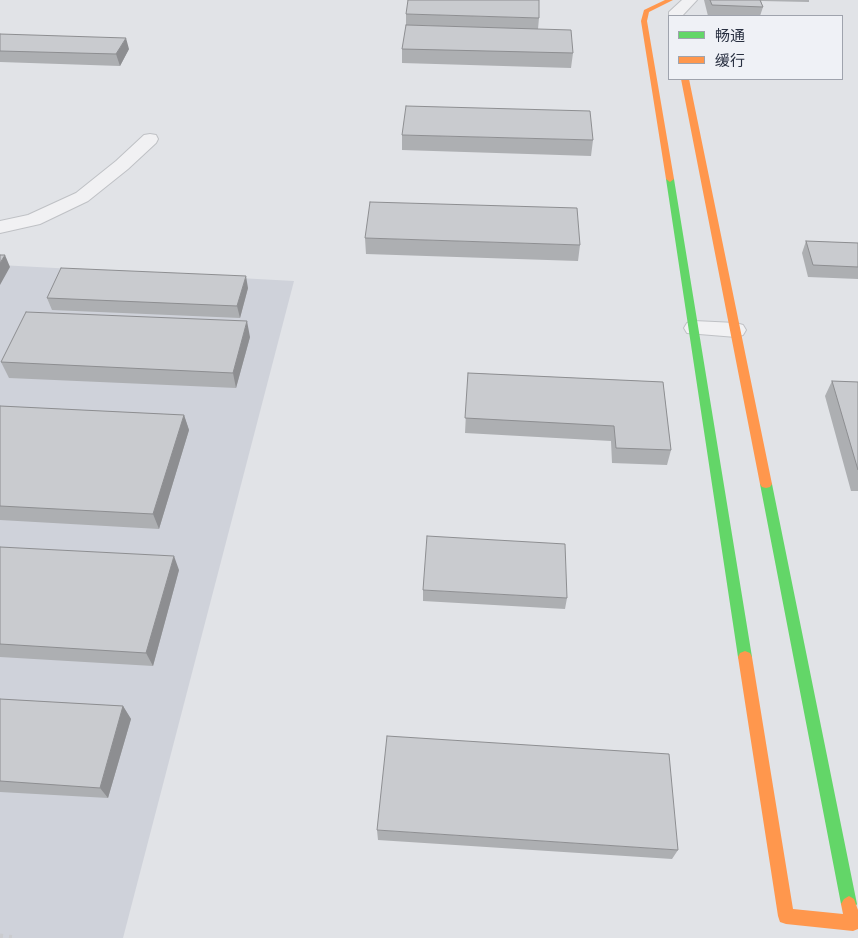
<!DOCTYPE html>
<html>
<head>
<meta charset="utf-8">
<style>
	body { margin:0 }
	#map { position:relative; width:858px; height:938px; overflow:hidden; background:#e1e3e7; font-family:Arial,"Noto Sans SC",sans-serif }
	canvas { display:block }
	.legend { position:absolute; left:668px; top:15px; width:175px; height:65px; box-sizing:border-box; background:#eff1f6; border:1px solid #9fa3ad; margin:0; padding:6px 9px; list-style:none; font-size:15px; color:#282f40 }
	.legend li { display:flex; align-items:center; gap:10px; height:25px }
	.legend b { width:25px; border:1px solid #9fa3ad }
</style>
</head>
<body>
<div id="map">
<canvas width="858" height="938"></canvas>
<ul class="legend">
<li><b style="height:6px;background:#63d668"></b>畅通</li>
<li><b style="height:6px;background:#ff974d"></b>缓行</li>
</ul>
</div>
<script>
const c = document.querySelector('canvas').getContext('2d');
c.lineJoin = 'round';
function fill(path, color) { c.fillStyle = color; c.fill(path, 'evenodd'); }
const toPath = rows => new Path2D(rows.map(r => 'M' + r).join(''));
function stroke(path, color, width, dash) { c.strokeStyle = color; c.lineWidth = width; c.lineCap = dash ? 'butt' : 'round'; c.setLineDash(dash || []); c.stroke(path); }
const built = toPath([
	[0,265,294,281,123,938,0,938]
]);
const street = toPath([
	[682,0,697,0,682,16,669,16,669,18,669,12,682,0],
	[150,134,156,135,158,139,156,143,128,169,88,201,40,224,0,233,0,221,28,215,76,193,116,161,144,135,150,134],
	[694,321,736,323,743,325,746,330,743,335,736,337,687,333,684,328,687,323,694,321]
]);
const fast = toPath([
	[670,176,674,179,752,657,750,661,745,663,740,661,738,657,666,179,670,176],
	[766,480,770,481,772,484,857,904,854,909,849,912,844,909,841,904,760,484,762,481,766,480]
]);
const slow = toPath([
	[665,0,673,0,649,12,647,21,674,179,670,182,666,179,641,21,644,10,665,0],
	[681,79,689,79,772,484,770,487,766,488,762,487,760,484,681,79],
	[745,651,750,653,752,657,793,909,843,914,841,904,844,899,849,896,854,899,858,910,858,929,853,931,786,924,780,922,778,916,738,657,740,653,745,651]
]);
const rail = toPath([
	[0,936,15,938]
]);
const wall = toPath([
	[704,0,809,0,809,2,761,1,763,7,760,16,708,16],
	[406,14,539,18,538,29,573,53,571,68,402,63,402,49,487,28,406,25],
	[0,34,129,49,120,66,0,62],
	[402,135,593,140,591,156,402,150],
	[365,238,580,245,578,261,366,254],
	[806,241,858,243,858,279,808,277,802,253],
	[248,288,240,318,52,310,47,298],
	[250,337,236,388,9,378,1,362],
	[468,373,663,382,671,450,667,465,612,463,611,441,465,433],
	[832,381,858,382,858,491,851,491,825,396],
	[0,406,184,415,189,430,159,529,0,520],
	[0,547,179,570,153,666,0,657],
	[423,590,567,598,565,609,423,601],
	[0,699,123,706,131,719,108,798,0,792],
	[377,830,678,850,672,859,378,840]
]);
const shadedWall = toPath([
	[126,38,129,49,120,66,116,54],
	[5,255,10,267,0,285,0,263],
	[246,276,248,288,240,318,237,306],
	[247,321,250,337,236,388,233,373],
	[184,415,189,430,159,529,153,514],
	[174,556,179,570,153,666,146,653],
	[123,706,131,719,108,798,100,788]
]);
const building = toPath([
	[408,0,539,0,539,18,406,14,408,0],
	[710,0,760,0,763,7,712,5,710,0],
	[406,25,571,30,573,53,402,49,406,25],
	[0,34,126,38,116,54,0,51,0,34],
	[406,106,590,111,593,140,402,135,406,106],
	[370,202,577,208,580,245,365,238,370,202],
	[806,241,858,243,858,267,813,265,806,241],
	[0,255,5,255,0,263,0,255],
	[61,268,246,276,237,306,47,298,61,268],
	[26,312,247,321,233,373,1,362,26,312],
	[468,373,663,382,671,450,616,448,614,426,465,418,468,373],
	[832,381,858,382,858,470,832,381],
	[0,406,184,415,153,514,0,506,0,406],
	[427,536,565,544,567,598,423,590,427,536],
	[0,547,174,556,146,653,0,644,0,547],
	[0,699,123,706,100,788,0,781,0,699],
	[387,736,669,754,678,850,377,830,387,736]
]);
fill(built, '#cfd2da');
stroke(street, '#bfc1c5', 2);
fill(street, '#f1f1f3');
fill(fast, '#63d668');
fill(slow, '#ff974d');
stroke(rail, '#cacbce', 5, [3, 6]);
fill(wall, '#adafb2');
fill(shadedWall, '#8d8e91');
fill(building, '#c9cbcf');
stroke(building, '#8d8e91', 1);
</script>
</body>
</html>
